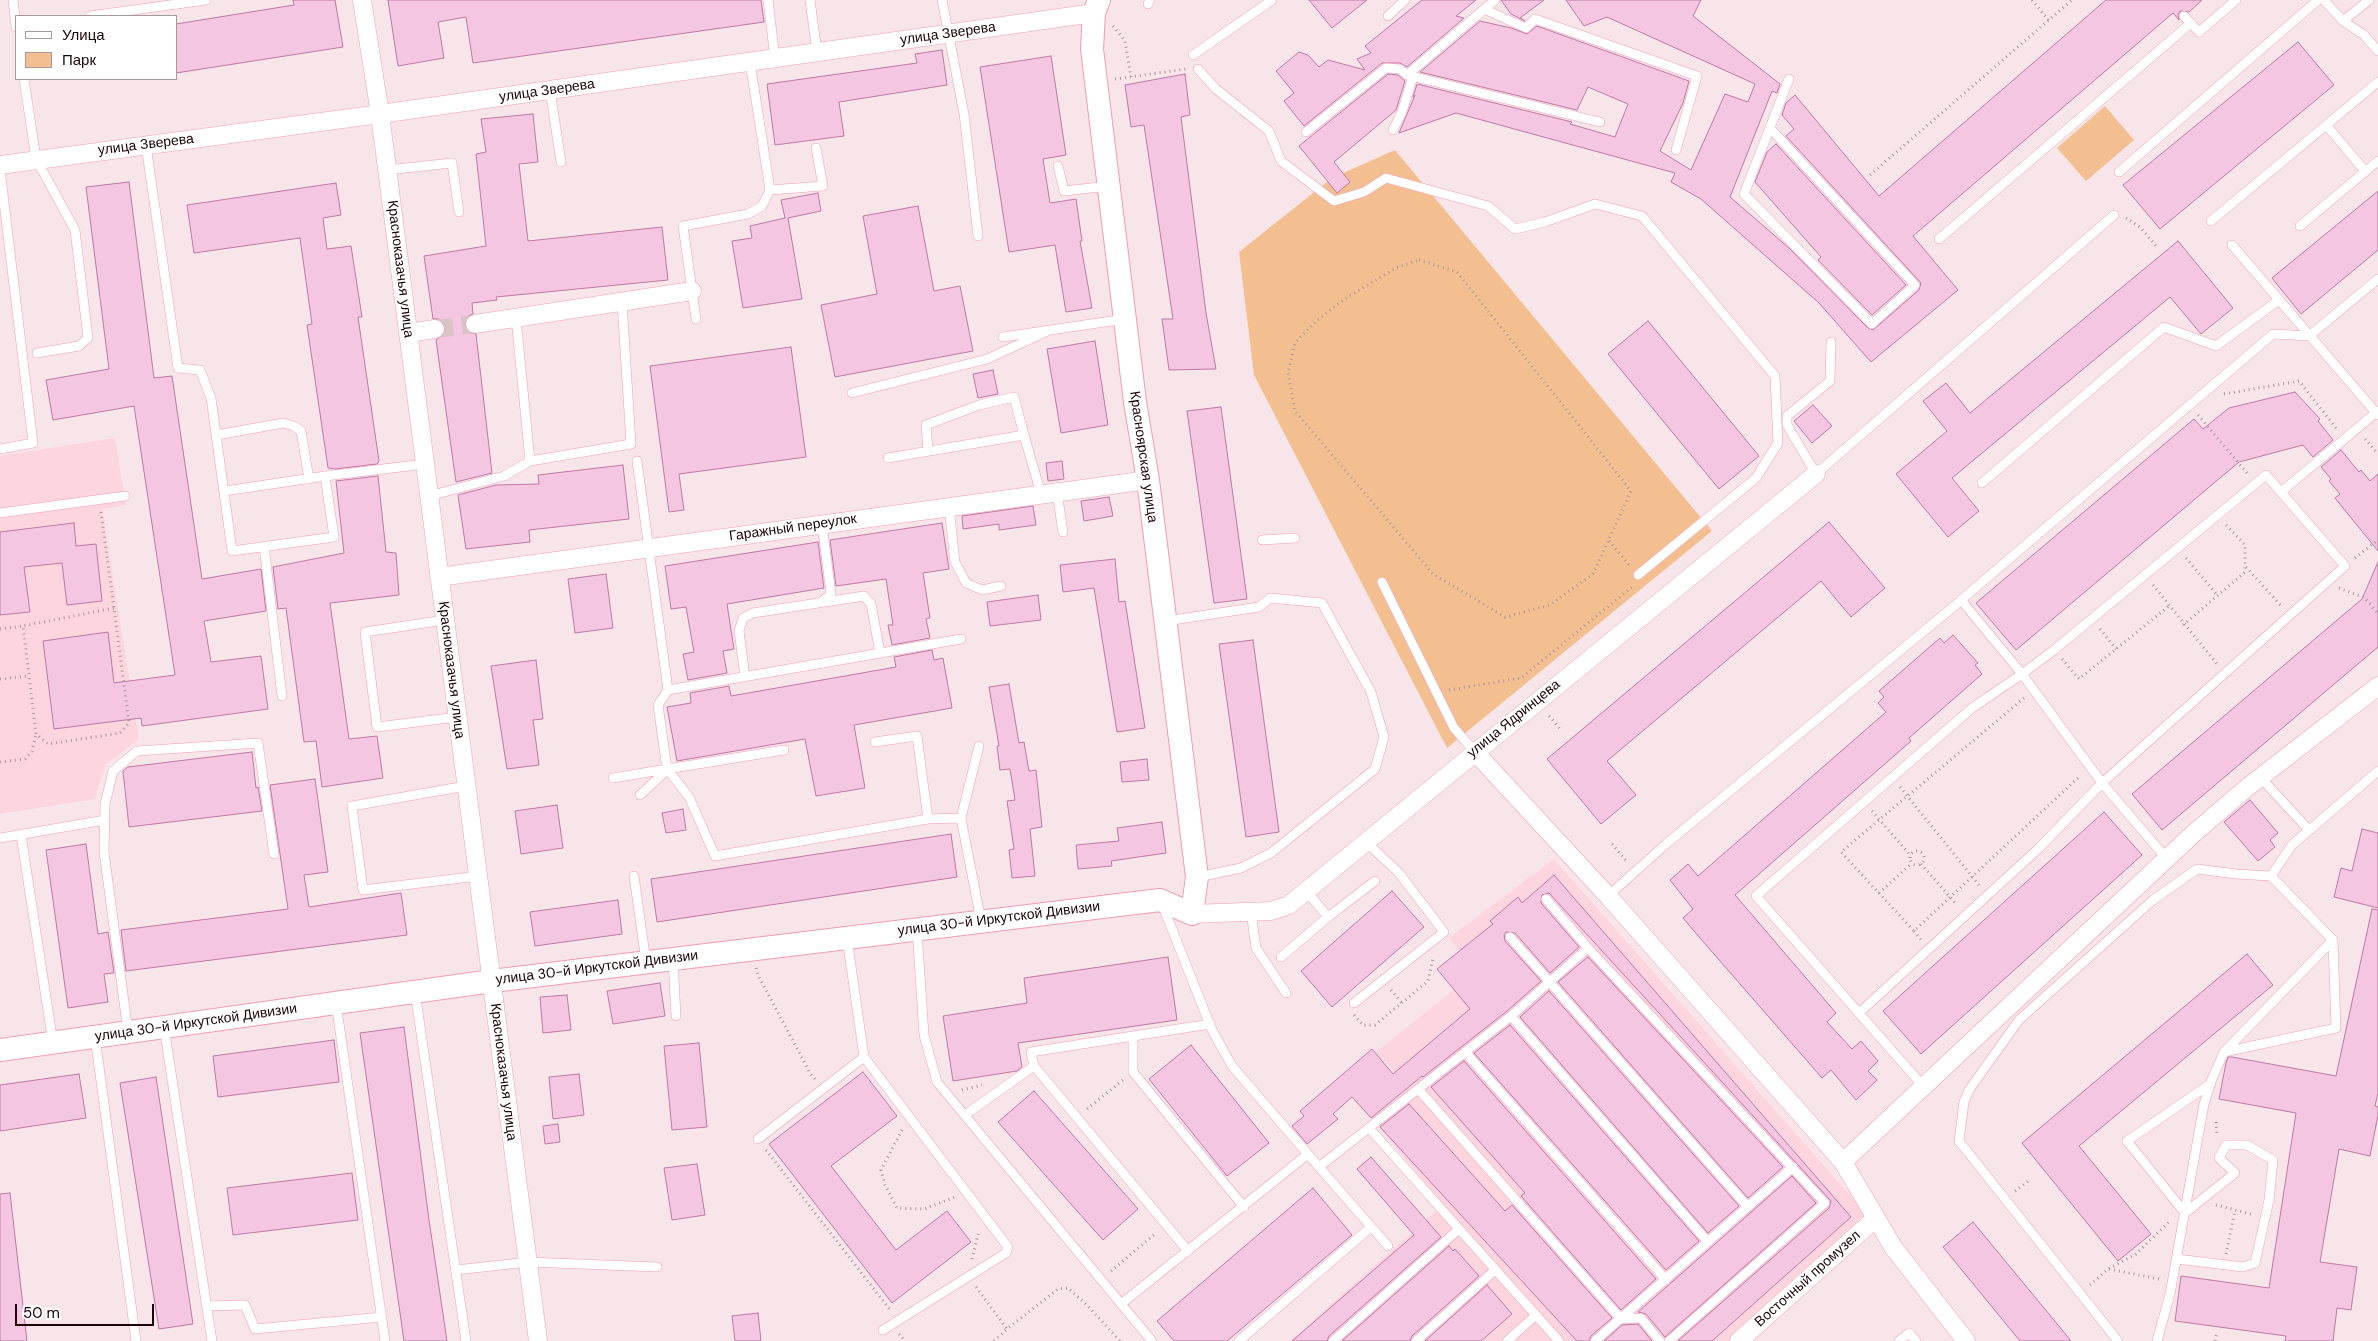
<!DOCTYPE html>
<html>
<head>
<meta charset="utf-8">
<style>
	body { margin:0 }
	#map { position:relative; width:2378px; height:1341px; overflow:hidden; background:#f8e5ea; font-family:"DM Sans",sans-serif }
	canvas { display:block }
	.legend { position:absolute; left:15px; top:15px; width:162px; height:65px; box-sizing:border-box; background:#fff; border:1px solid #a49a9d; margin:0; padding:6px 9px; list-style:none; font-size:15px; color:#1c0209 }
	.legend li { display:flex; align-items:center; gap:10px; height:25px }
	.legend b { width:25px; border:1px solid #a49a9d }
	.scale { position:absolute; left:15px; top:1304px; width:139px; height:22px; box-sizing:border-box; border:2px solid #1c0209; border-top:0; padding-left:6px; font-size:15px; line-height:18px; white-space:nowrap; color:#1c0209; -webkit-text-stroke:4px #fff; paint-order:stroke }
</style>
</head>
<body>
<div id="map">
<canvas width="2378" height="1341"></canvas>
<ul class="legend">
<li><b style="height:6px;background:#fff"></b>Улица</li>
<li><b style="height:14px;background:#f4bf90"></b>Парк</li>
</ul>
<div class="scale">50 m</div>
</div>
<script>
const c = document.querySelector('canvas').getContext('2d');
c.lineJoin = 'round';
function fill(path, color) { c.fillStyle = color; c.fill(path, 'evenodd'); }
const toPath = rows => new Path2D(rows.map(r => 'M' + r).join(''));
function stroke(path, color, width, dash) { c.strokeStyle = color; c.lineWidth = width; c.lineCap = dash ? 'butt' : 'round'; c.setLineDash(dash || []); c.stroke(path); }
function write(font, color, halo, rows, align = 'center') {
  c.font = font + ' "DM Sans",sans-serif'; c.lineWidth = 4; c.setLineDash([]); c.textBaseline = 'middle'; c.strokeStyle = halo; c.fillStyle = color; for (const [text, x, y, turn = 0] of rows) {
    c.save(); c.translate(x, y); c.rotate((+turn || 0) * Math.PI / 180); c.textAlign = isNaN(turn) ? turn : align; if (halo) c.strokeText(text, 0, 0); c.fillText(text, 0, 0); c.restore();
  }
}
const built = toPath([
	[115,438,126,505,102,509,139,739,105,765,95,799,0,814,0,456],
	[1554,859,1870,1218,1732,1341,1290,1341,1443,1205,1370,1116,1406,1085,1376,1052,1476,972,1449,938]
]);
const green = toPath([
	[2105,106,2134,140,2086,181,2057,148],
	[1395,150,1712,531,1447,748,1254,375,1239,252,1332,178]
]);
const building = toPath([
	[293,0,335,0,343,47,176,73,176,24,294,5,293,0],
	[388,0,761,0,764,22,473,63,466,17,438,22,444,58,398,66,388,0],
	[1309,0,1367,0,1332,28,1309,0],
	[1422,0,1476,0,1456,16,1464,18,1407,67,1400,63,1382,63,1304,126,1284,101,1294,93,1276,71,1299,52,1308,55,1319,67,1328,60,1365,70,1357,59,1371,53,1365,46,1422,0],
	[1501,0,1544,0,1520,18,1525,21,1511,14,1501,0],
	[1566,0,1701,0,1693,16,1780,84,1777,93,1772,91,1730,197,1789,248,1868,328,1873,330,1919,290,1921,283,1786,136,1794,129,1782,115,1786,103,1795,95,1879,196,2106,0,2202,0,2189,12,2180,11,2178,15,2179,20,2173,13,1913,236,1958,290,1871,362,1819,303,1701,199,1671,182,1675,173,1456,113,1399,133,1415,95,1413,97,1417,84,1572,122,1570,124,1615,137,1628,104,1588,87,1577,110,1420,72,1480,21,1511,28,1527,34,1537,26,1689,81,1683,103,1660,151,1691,170,1725,94,1748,102,1755,84,1607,17,1584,26,1566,0],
	[2298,42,2334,85,2160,229,2123,185,2298,42],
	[942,50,947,85,839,102,844,136,775,145,767,84,917,63,915,54,942,50],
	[1051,56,1066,155,1043,159,1050,203,1076,199,1082,241,1080,241,1092,308,1066,312,1055,245,1009,252,980,67,1051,56],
	[1185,74,1190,115,1181,117,1206,313,1216,369,1169,370,1162,319,1173,319,1144,125,1131,127,1125,85,1185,74],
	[1388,74,1398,75,1405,81,1396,110,1334,162,1350,182,1337,193,1299,146,1388,74],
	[533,114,538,162,519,164,528,241,662,227,668,280,496,297,497,300,472,303,473,314,468,316,464,325,467,331,476,334,492,473,456,482,436,340,445,333,445,327,439,319,433,319,424,256,486,246,476,154,486,152,481,119,533,114],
	[1776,144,1906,285,1872,315,1818,260,1821,257,1755,182,1767,152,1776,144],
	[129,182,154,378,172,376,202,579,261,569,266,611,204,621,211,662,261,656,268,709,142,726,141,718,54,729,43,641,108,632,114,683,175,675,134,406,53,420,46,380,109,369,86,187,129,182],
	[336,183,341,215,323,218,327,249,351,246,362,317,358,317,379,461,377,464,335,469,328,468,307,325,312,324,300,238,194,253,187,205,336,183],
	[2378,191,2378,250,2301,314,2272,278,2378,191],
	[818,193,821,211,788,218,802,299,743,308,732,241,752,238,750,226,785,218,781,200,818,193],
	[918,206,934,291,960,286,973,351,835,377,821,305,877,294,863,216,918,206],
	[2178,241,2233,308,2201,334,2170,297,1952,478,1979,511,1948,537,1896,474,1947,431,1923,401,1946,383,1970,413,2178,241],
	[1648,321,1759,456,1719,489,1608,354,1648,321],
	[1095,341,1108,425,1061,433,1047,349,1095,341],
	[791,347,806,457,679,474,684,510,669,512,650,366,791,347],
	[993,370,998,394,978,398,973,374,993,370],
	[2295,392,2320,419,2318,421,2333,440,2313,457,2303,445,2239,462,2016,650,1976,603,2194,419,2203,429,2229,408,2295,392],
	[1813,405,1832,426,1812,443,1794,421,1813,405],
	[1221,407,1247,599,1214,603,1187,411,1221,407],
	[2341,450,2359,472,2361,470,2370,481,2378,474,2378,551,2335,498,2340,494,2329,481,2331,479,2321,467,2341,450],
	[1062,461,1064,479,1048,481,1046,463,1062,461],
	[623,465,629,519,529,530,530,542,466,549,458,495,496,485,539,484,538,475,623,465],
	[378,476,386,552,396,553,399,595,330,603,349,739,377,736,383,778,322,787,316,741,304,742,286,608,278,609,273,567,344,553,336,481,378,476],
	[1109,497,1113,516,1084,521,1081,501,1109,497],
	[1033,506,1036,525,999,530,999,524,963,529,962,516,1033,506],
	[1829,522,1885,588,1851,617,1821,581,1607,761,1636,795,1601,824,1547,759,1829,522],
	[74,523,76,546,96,544,102,601,67,605,62,563,24,567,30,612,0,615,0,532,74,523],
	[942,523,949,569,923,573,930,618,926,619,930,638,892,645,888,625,893,625,886,579,836,586,830,540,942,523],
	[818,542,824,588,727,604,734,649,723,651,727,673,688,680,683,654,694,652,686,607,671,609,665,566,818,542],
	[1115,559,1119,602,1125,601,1145,728,1117,732,1094,588,1063,592,1060,565,1115,559],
	[2378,562,2378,647,2162,830,2132,794,2362,599,2378,562],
	[606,574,613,628,575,633,568,579,606,574],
	[1038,595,1041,620,990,626,987,602,1038,595],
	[1953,635,1978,663,1975,665,1982,674,1909,738,1911,741,1735,895,1836,1013,1827,1022,1852,1049,1861,1041,1878,1061,1868,1071,1877,1080,1856,1100,1831,1070,1822,1078,1700,938,1683,918,1693,909,1670,880,1688,864,1698,876,1886,712,1878,703,1884,697,1879,691,1940,638,1944,643,1953,635],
	[1253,640,1279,832,1246,837,1219,644,1253,640],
	[932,650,934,660,943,658,952,708,854,725,865,788,816,796,805,739,677,761,667,707,691,703,690,693,729,686,731,696,896,667,894,657,932,650],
	[536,660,543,719,533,720,539,765,507,769,491,666,536,660],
	[1009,684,1019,743,1024,742,1029,771,1036,770,1042,827,1030,829,1035,876,1012,878,1009,850,1014,849,1007,801,1015,800,1010,769,1000,770,997,746,999,746,989,687,1009,684],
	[252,752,256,788,258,787,262,811,129,827,123,771,128,767,252,752],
	[1147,759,1149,780,1122,782,1120,762,1147,759],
	[315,779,328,872,304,875,309,907,401,893,407,935,126,971,121,930,288,909,270,785,315,779],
	[2250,800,2278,833,2270,840,2275,847,2258,861,2224,822,2250,800],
	[557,805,563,848,521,854,515,811,557,805],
	[683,809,686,830,666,833,662,813,683,809],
	[2104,812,2142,855,1921,1054,1883,1011,2104,812],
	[1162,822,1166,853,1111,861,1112,866,1078,869,1076,845,1119,841,1117,828,1162,822],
	[2362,829,2378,833,2378,908,2334,897,2341,868,2352,871,2362,829],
	[951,834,957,877,657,922,651,879,951,834],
	[86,844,98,934,108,932,114,973,104,974,108,1002,68,1008,46,850,86,844],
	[1554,875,1851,1217,1712,1341,1678,1341,1829,1208,1831,1201,1549,893,1542,895,1541,903,1579,947,1550,973,1515,933,1506,932,1504,935,1505,941,1541,981,1507,1011,1423,1077,1422,1076,1371,1118,1352,1097,1333,1114,1338,1119,1307,1144,1292,1126,1304,1116,1300,1111,1372,1049,1393,1074,1470,1009,1437,969,1493,924,1490,921,1518,897,1522,903,1554,875],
	[1392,891,1424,927,1332,1007,1301,971,1392,891],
	[618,900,622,934,535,946,530,912,618,900],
	[2372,909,2378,910,2378,1093,2375,1106,2378,1107,2378,1115,2370,1156,2339,1149,2320,1262,2357,1267,2351,1310,2337,1308,2333,1341,2285,1341,2286,1336,2175,1321,2181,1276,2269,1288,2296,1113,2219,1099,2226,1063,2228,1057,2232,1057,2336,1076,2372,909],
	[2247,954,2273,985,2079,1146,2151,1234,2118,1261,2022,1143,2247,954],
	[1168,957,1177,1020,1018,1043,1022,1067,1017,1071,953,1081,943,1016,1027,1003,1024,978,1168,957],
	[1588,957,1783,1167,1748,1198,1558,982,1588,957],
	[660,983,665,1016,613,1024,607,991,660,983],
	[1549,991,1739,1206,1708,1233,1520,1017,1549,991],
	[567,995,571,1030,543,1033,540,997,567,995],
	[1510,1025,1699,1241,1666,1270,1474,1053,1510,1025],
	[404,1027,429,1220,447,1341,404,1341,360,1033,404,1027],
	[334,1040,339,1082,218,1097,213,1056,334,1040],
	[699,1043,707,1127,672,1130,664,1046,699,1043],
	[1191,1045,1269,1143,1227,1176,1149,1079,1191,1045],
	[1464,1061,1656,1279,1621,1310,1521,1196,1525,1193,1431,1087,1464,1061],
	[863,1072,897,1116,831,1166,896,1250,947,1211,971,1242,892,1303,769,1144,863,1072],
	[79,1074,86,1118,0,1131,0,1085,79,1074],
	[579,1074,584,1115,553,1119,549,1077,579,1074],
	[156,1077,193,1324,159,1329,120,1083,156,1077],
	[1034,1091,1138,1209,1103,1240,998,1122,1034,1091],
	[1409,1104,1505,1211,1512,1205,1612,1318,1591,1336,1589,1341,1577,1341,1380,1127,1409,1104],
	[558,1124,560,1142,545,1144,543,1126,558,1124],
	[1371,1157,1441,1237,1329,1336,1327,1341,1292,1341,1414,1235,1357,1169,1371,1157],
	[697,1164,705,1215,672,1220,664,1168,697,1164],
	[352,1173,358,1220,233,1235,227,1188,352,1173],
	[1792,1176,1816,1203,1665,1337,1646,1314,1638,1312,1792,1176],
	[1313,1188,1352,1235,1227,1341,1174,1341,1157,1321,1313,1188],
	[10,1193,27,1341,0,1341,0,1194,10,1193],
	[1973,1222,2058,1325,2071,1341,2020,1341,1943,1247,1973,1222],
	[1449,1246,1453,1251,1455,1249,1479,1276,1412,1336,1410,1341,1342,1341,1449,1246],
	[1487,1285,1512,1314,1481,1341,1425,1341,1487,1285],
	[758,1313,761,1341,735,1341,732,1316,758,1313],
	[1638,1324,1652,1341,1604,1341,1622,1325,1638,1324]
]);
const minorTunnel = toPath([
	[435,329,475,324]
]);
const path = toPath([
	[2032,0,2049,21],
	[1113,26,1125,41,1131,77],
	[1115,79,1186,69],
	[1870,175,2072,0],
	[2126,218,2141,228,2157,247],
	[1419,260,1457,272,1631,491,1593,574,1550,605,1505,617,1433,574,1295,411,1288,373,1295,343,1315,322,1349,296,1396,268,1419,260],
	[2224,394,2299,381,2336,428],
	[2198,415,2247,473],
	[2365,439,2378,454],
	[101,512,114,608,129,723,120,733,48,744,36,734,23,626,114,608],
	[1609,541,1630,566],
	[2186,558,2218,596],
	[2355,558,2378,540],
	[2246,567,2282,607],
	[2153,585,2217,664],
	[2339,588,2365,598,2378,614],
	[2183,625,2245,572,2245,545,2226,525],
	[0,629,23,626],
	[2100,629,2116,649],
	[2062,659,2079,679,2169,606],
	[0,679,29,676],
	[1449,690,1521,678,1632,587],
	[2024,698,1841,852,1914,931,2080,776],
	[1549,716,1561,730],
	[0,762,25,759,32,751,36,734],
	[1900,787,1979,885],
	[1872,811,1910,855],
	[1612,844,1628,863],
	'1910 858a7 7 0 1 1 14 0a7 7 0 1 1-14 0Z',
	[1921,864,1957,905],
	[1879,893,1912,863],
	[1914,931,1921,940],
	[756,968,758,975,810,1073,815,1079],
	[1391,990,1402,1003],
	[1354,1015,1363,1025,1375,1025,1428,981,1433,958],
	[962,1090,982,1085],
	[1087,1109,1123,1080],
	[2216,1122,2217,1135],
	[902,1130,881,1170,885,1185,897,1208,924,1209,955,1197],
	[766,1150,891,1311],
	[2015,1191,2031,1179],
	[2216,1205,2254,1215],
	[2226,1254,2235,1210],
	[972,1259,979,1231],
	[2109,1269,2159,1279],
	[1111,1271,1156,1233],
	[2090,1285,2108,1269,2136,1254,2170,1221],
	[976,1287,1007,1329,1058,1289,1068,1288,1088,1306,1120,1341],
	[899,1334,905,1341],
	[994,1341,1007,1329],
	[2215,1341,2217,1332]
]);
const service = toPath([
	[13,0,16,27],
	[768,0,775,59],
	[810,0,817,52],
	[942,0,964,114,978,236],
	[1495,0,1407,75,1600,122],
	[2324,0,2343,21,2369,0],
	[1148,4,1150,0],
	[1484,9,1526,28,1535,19,1697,76,1676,150],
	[90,16,206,0],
	[1388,16,1405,0],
	[2184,16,2199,32,2236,0],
	[2343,21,2364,35,2378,51],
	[1193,55,1272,0],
	[750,62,770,190,823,186,816,148],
	[1198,69,1216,89,1269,131,1281,161,1334,201,1364,192,1386,178,1488,206,1515,229,1545,222,1595,204,1642,216,1775,376,1778,443,1756,478,1638,575],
	[24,79,36,159,75,230,88,338,79,346,37,353],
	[550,90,561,162],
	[2326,125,2365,171],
	[1770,128,1915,285,1872,324,1744,194,1789,79],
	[1393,130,1402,112,1413,76],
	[1306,132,1386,68,1400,69,1407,75],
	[146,145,178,368,200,370,211,398,232,551,334,537,325,476,425,464],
	[1058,166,1064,191,1109,186],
	[0,169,33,443,0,449],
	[387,170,452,163,459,212],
	[2119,172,2318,0],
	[2211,221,2378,82],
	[2300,226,2378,161],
	[1939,239,2191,23],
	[2232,245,2378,415],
	[516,318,530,461,631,444,622,302],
	[696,319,683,226,748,214,762,206,770,190],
	[1003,337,1125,319],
	[1831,342,1830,381,1787,416,1787,425,1816,474,2114,215],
	[852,393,987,359,1050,330],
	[217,435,283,423,294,426,301,431,309,479],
	[928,451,926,425,979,405,1014,397,1024,435],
	[888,458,1024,435,1041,494],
	[637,461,668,690,658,705,667,769,784,750],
	[1982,483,2164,327,2216,346,2279,300],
	[225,491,325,476],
	[1057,492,1063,532],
	[2281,492,2378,411],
	[429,496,504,476,530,461],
	[949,507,955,562,966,583,982,590,1001,586],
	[0,513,125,496],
	[822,524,831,594,822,601],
	[1262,540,1295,538],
	[264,546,282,696],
	[1382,582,1454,728,1474,751],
	[445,620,365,632,377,727,457,717],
	[1166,621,1259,607,1270,598,1322,603,1371,692,1384,737,1375,769,1271,853,1241,868,1198,877],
	[745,677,739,631,743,618,753,613,864,596,871,604,880,653],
	[668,690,961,639],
	[875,742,917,736,928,819],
	[979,746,961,818,981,921],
	[667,769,689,797,715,856,928,819,961,818],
	[613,778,667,769],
	[2261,778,2308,829],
	[466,786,352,806,363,890,478,876],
	[640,795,667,770],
	[21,835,53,1043],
	[0,838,105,820],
	[634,876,646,962],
	[2271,876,2292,845,2378,771],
	[1307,892,1328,917,1375,881],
	[1608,896,1666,844,1964,598],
	[1546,899,1588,948,1825,1203,1669,1341],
	[1162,904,1212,1030,1232,1066,1319,1167,1511,1016,1588,948],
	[1251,912,1256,948,1286,993],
	[917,930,924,1035,937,1082,1152,1341],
	[1510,937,1748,1207],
	[847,938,864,1057,1008,1247,1006,1253,883,1330],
	[1281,957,1328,917],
	[673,959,676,1016],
	[415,992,466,1341],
	[336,1003,385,1341],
	[1354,1003,1444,932,1399,873,1366,842],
	[1859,1013,2038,849,2102,783,2345,566,2266,475,2054,650,2022,674,2102,783,2166,858],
	[1511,1016,1708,1242],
	[164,1027,212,1341],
	[128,1032,104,852,105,804,113,771,137,751,258,743,274,854],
	[1133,1036,1133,1072,1244,1207],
	[95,1037,136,1341],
	[1465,1052,1666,1280],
	[1034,1066,1188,1251],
	[1923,1086,1756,896,1972,708,2022,674,1961,600,2273,334,2309,336,2378,279],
	[1419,1090,1621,1319,1641,1318,1660,1341],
	[965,1115,1034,1066,1031,1052,1210,1024],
	[1370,1129,1559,1341],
	[758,1139,864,1057],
	[1319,1167,1388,1246],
	[2177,1259,2243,1267,2255,1263,2269,1200,2273,1160,2247,1145,2226,1145,2219,1158,2235,1173,2185,1213,2127,1141,2210,1084],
	[456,1270,528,1262,657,1267],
	[1121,1304,1308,1154],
	[207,1306,245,1305,255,1329,382,1317],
	[1239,1341,1371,1227],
	[1333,1341,1459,1229],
	[1416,1341,1495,1270],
	[1507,1341,1536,1315],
	[1595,1341,1793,1167],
	[1899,1341,1909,1333,1916,1341],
	[2118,1341,1959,1141,1964,1102,1969,1090,2019,1020,2153,900,2197,869,2236,874,2271,876,2333,940,2336,1028,2224,1052],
	[2157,1341,2170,1294,2204,1104,2212,1079,2224,1052,2333,940]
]);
const minor = toPath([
	[362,0,380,114,538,1341],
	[0,165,380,114,1094,13],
	[475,324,692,291],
	[408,333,435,329],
	[439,577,1148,480],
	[1474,751,1608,896,1843,1162,1893,1247,1966,1341],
	[1192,914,1271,911,1289,905,1816,474],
	[1843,1162,2193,834,2249,786,2378,686],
	[1739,1341,1876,1218]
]);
const tertiary = toPath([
	[0,1050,492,981,1160,900,1192,914,1197,877,1148,480,1135,402,1092,49,1094,13,1099,0]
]);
const streetNames = [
	["улица Зверева",948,34,-8],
	["улица Зверева",547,91,-8],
	["улица Зверева",146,145,-7],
	["Красноказачья улица",400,269,83],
	["Красноярская улица",1143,457,82],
	["Гаражный переулок",793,528,-8],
	["Красноказачья улица",451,670,83],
	["улица Ядринцева",1514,719,-39],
	["улица 30-й Иркутской Дивизии",999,919,-7],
	["улица 30-й Иркутской Дивизии",597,968,-7],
	["улица 30-й Иркутской Дивизии",196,1023,-8],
	["Красноказачья улица",503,1072,83],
	["Восточный промузел",1808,1279,-42]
];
fill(built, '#fdd5de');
fill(green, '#f4bf90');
fill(building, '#f4c6e1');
stroke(building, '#be78a4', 1);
stroke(minorTunnel, '#d7c3c8', 18, [18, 9]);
stroke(service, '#f19cb3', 10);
stroke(minor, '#f19cb3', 19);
stroke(tertiary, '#f19cb3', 24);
stroke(path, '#ad979d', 3, [1, 4]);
stroke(service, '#fff', 9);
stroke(minor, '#fff', 18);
stroke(tertiary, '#fff', 22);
write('14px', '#1c0209', '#fff', streetNames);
</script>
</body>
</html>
